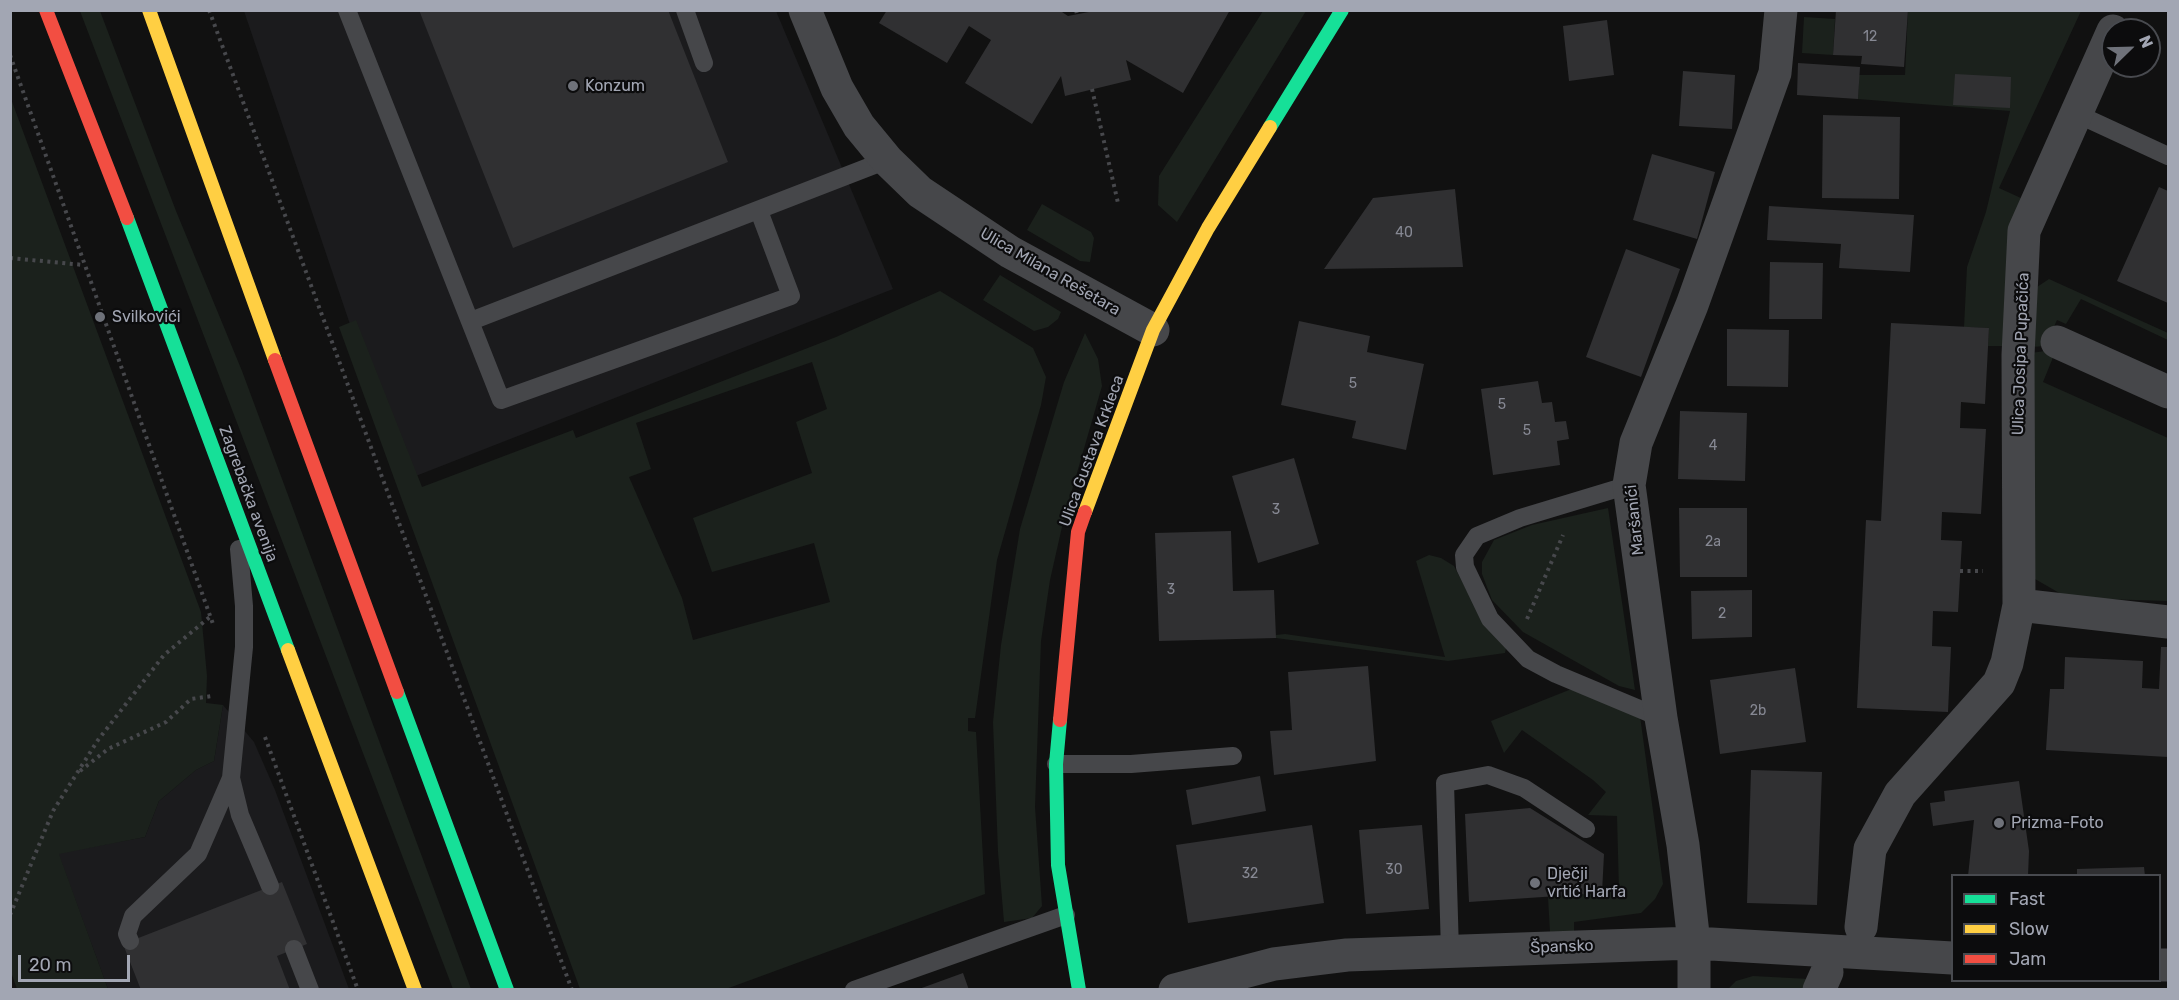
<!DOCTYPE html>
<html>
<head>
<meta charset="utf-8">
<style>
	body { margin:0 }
	#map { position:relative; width:2179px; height:1000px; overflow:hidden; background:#111; font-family:Rubik,sans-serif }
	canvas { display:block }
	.frame { position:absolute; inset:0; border:12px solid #a2a6b3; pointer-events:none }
	.legend { position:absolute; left:1951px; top:874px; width:210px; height:108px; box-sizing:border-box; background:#0c0c0d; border:2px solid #484a4f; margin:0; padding:8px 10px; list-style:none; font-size:18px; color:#a2a6b3 }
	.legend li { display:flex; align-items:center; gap:12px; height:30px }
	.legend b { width:30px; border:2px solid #484a4f }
	.north { position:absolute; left:2101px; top:18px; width:60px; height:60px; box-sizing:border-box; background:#0c0c0d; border:2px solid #484a4f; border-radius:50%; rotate:67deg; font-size:16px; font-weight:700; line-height:24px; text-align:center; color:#a2a6b3 }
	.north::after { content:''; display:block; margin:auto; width:21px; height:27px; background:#6f727a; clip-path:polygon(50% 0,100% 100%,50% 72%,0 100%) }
	.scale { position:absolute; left:18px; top:955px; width:112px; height:27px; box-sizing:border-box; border:3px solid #a2a6b3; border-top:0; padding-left:8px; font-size:18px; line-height:21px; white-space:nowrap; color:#a2a6b3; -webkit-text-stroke:4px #0c0c0d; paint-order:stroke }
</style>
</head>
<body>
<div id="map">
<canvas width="2179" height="1000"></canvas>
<div class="frame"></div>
<ul class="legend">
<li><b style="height:8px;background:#16e098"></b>Fast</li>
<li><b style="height:8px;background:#ffcf43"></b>Slow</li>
<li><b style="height:8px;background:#f24e42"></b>Jam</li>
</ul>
<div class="north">N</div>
<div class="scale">20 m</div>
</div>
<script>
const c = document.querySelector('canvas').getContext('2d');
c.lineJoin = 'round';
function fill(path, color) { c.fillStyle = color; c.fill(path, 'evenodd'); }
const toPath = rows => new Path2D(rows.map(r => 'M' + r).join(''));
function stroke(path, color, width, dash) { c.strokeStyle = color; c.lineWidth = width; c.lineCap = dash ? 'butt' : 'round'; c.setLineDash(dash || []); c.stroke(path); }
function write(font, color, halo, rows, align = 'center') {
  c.font = font + ' Rubik,sans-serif'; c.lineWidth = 4.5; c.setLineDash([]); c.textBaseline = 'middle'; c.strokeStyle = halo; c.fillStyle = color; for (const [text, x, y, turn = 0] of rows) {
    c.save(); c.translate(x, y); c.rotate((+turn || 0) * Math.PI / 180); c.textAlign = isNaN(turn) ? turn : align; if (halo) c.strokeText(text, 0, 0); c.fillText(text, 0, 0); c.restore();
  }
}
const built = toPath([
	[244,11,776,11,893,289,403,481],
	[223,705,254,742,275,790,349,989,108,989,58,853,145,837,159,801,196,770,214,761]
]);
const green = toPath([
	[80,11,100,11,176,211,242,371,471,989,453,989],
	[1263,11,1306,11,1177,222,1158,205,1159,176],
	[1908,11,2081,11,1999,188,2023,199,2007,346,1988,346,1989,328,1964,327,1967,267,1986,212,2010,111,1858,99,1859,75,1905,75],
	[1804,17,1835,19,1833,55,1802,53],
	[11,99,201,612,207,676,206,703,223,705,214,761,196,770,159,801,145,837,59,854,108,989,17,989,11,972],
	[1042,204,1091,232,1094,238,1090,262,1080,261,1027,230],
	[1000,275,1061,312,1058,319,1048,327,1034,331,983,300],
	[2049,279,2168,333,2168,340,2081,299,2066,324,2057,320,2045,346,2032,347,2037,287],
	[940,291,1033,348,1046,377,1041,405,997,560,975,718,968,718,968,731,976,732,985,894,726,989,580,989,339,327,356,320,422,487,573,430,576,438,836,337],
	[812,362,827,409,796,422,812,473,693,518,712,572,814,543,830,602,693,640,682,598,629,477,651,469,636,423],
	[1085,333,1098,359,1102,386,1064,518,1050,580,1041,641,1035,807,1042,906,1032,918,1004,922,998,852,993,722,1001,645,1020,529,1064,382],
	[2045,351,2054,355,2043,382,2168,438,2168,601,2068,598,2035,579,2031,353],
	[1608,508,1635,690,1619,686,1523,632,1492,600,1482,574,1482,562,1494,540,1532,525],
	[1429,555,1441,558,1454,566,1472,600,1506,648,1505,653,1448,661,1276,638,1276,635,1285,634,1445,657,1416,561],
	[1569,690,1577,690,1640,716,1663,884,1655,899,1641,913,1574,922,1574,931,1550,932,1548,897,1619,891,1617,816,1588,815,1606,792,1593,780,1522,730,1504,753,1491,721],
	[1753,976,1809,979,1803,989,1727,990,1736,981]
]);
const building = toPath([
	[419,10,668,10,728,162,513,248],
	[887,10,1059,10,1068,16,1099,10,1230,10,1183,93,1126,60,1131,80,1065,96,1061,76,1032,124,965,83,991,40,969,26,947,63,879,23],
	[1836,10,1908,10,1904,67,1861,64,1862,56,1833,55],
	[1607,20,1614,75,1569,81,1563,26],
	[1798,63,1860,67,1858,99,1797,95],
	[1683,71,1735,75,1732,129,1679,126],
	[1955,74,2011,77,2010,108,1953,105],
	[1823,115,1900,117,1899,199,1822,198],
	[1652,154,1715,172,1697,239,1633,220],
	[2159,187,2168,191,2168,303,2117,281],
	[1455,189,1463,267,1324,269,1373,198],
	[1769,206,1914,215,1910,272,1839,268,1841,244,1767,240],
	[1626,249,1680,269,1641,377,1586,357],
	[1770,262,1823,263,1822,319,1769,319],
	[1299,321,1370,336,1367,352,1424,364,1406,450,1352,438,1356,421,1281,405],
	[1891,323,1989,328,1985,404,1961,402,1960,428,1986,429,1981,514,1942,512,1941,540,1962,541,1958,612,1933,611,1932,646,1951,647,1948,712,1857,708,1866,520,1881,521],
	[1727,329,1789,330,1788,387,1727,386],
	[1538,381,1542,403,1552,402,1555,422,1566,421,1569,439,1557,441,1560,465,1493,475,1481,389],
	[1680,411,1747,413,1745,481,1678,479],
	[1294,458,1319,544,1258,563,1232,476],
	[1679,508,1747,508,1747,577,1680,577],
	[1231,531,1233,591,1274,590,1276,638,1159,641,1155,533],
	[1752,590,1752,637,1692,639,1691,591],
	[2161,647,2168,647,2168,757,2046,750,2050,689,2064,689,2065,657,2143,661,2142,688,2159,689],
	[1368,666,1376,761,1274,775,1270,731,1292,730,1288,672],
	[1795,668,1806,742,1720,754,1710,680],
	[1751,770,1822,772,1817,905,1747,903],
	[1260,776,1266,811,1192,825,1186,790],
	[2019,781,2029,851,2028,876,1968,876,1974,820,1933,826,1930,803,1945,801,1944,791],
	[1530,808,1604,854,1602,893,1469,902,1465,814],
	[1312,825,1324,903,1188,923,1176,845],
	[1422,825,1429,909,1366,914,1359,830],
	[2144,867,2145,876,2077,876,2077,869],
	[282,882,307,944,277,956,290,990,141,990,123,944],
	[963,973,969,990,919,990,919,989]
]);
const path = toPath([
	[209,10,572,990],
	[1076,10,1077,14],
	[10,55,213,624],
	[1092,89,1118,203],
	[10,258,84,265],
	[1960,571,1983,571],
	[1527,619,1563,535],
	[265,737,358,990],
	[80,771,108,749,166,722,191,699,212,696],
	[10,915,53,811,98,740,164,655,211,616]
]);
const lane = toPath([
	[347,10,501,400,791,296,759,211],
	[685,10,704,63],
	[2075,113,2168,156],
	[471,321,887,160],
	[1629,485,1520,518,1477,536,1464,555,1465,567,1490,619,1528,659,1556,674,1661,718],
	[239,549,244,606,244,647,231,778,240,815,270,886],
	[1056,764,1131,764,1233,756],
	[130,941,127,934,133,916,198,854,231,778],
	[294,949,310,990],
	[1450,951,1445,783,1488,775,1524,788,1586,829],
	[854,990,1066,915]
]);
const street = toPath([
	[805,10,837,88,859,126,887,160,920,192,1010,252,1153,330],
	[2113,31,2024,231,2018,355,2019,605,2168,622],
	[2057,342,2168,392],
	[1861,927,1870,849,1900,794,1999,683,2007,663,2019,605],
	[2160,965,2168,965],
	[1175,990,1274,964,1347,955,1694,943,1952,958],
	[1694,990,1694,943,1683,845,1661,718,1629,485,1636,443,1692,305,1775,73,1781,10],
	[1819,990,1827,972]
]);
const fast = toPath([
	[1270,127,1342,10],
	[127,218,288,650],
	[397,692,507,990],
	[1060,720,1056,764,1058,865,1079,990]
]);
const slow = toPath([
	[149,10,275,360],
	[1085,512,1153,330,1208,228,1270,127],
	[288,650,415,990]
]);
const jam = toPath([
	[46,10,127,218],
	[275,360,397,692],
	[1060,720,1078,532,1085,512]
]);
const markers = [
	[573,86,6,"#6f727a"],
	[100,317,6,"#6f727a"],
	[1999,823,6,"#6f727a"],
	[1535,883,6,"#6f727a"]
];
const numberNames = [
	["12",1870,37],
	["40",1404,233],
	["5",1353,384],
	["5",1502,405],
	["5",1527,431],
	["4",1713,446],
	["3",1276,510],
	["2a",1713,542],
	["3",1171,590],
	["2",1722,614],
	["2b",1758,711],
	["30",1394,870],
	["32",1250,874]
];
const poiNames = [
	["Konzum",585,86],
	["Svilkovići",112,317],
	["Prizma-Foto",2011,823],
	["Dječji",1547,874],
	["vrtić Harfa",1547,892]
];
const streetNames = [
	["Ulica Milana Rešetara",1050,272,30],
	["Ulica Josipa Pupačića",2021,354,-88],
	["Ulica Gustava Krkleca",1092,451,-70],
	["Zagrebačka avenija",248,494,70],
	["Maršanići",1635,520,-96],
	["Špansko",1562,947,-2]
];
fill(built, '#1b1b1d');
fill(green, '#1b211c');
fill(building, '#303032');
stroke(path, '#47484c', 4, [3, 4.5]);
stroke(lane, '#46474a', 18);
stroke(street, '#46474a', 33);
stroke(fast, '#16e098', 14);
stroke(slow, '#ffcf43', 14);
stroke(jam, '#f24e42', 14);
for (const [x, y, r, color] of markers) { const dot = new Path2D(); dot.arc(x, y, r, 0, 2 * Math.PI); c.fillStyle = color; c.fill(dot); stroke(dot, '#0c0c0d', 2); }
write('14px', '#868893', null, numberNames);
write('16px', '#a2a6b3', '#0c0c0d', poiNames, 'left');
write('16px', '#a2a6b3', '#0c0c0d', streetNames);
</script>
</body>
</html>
